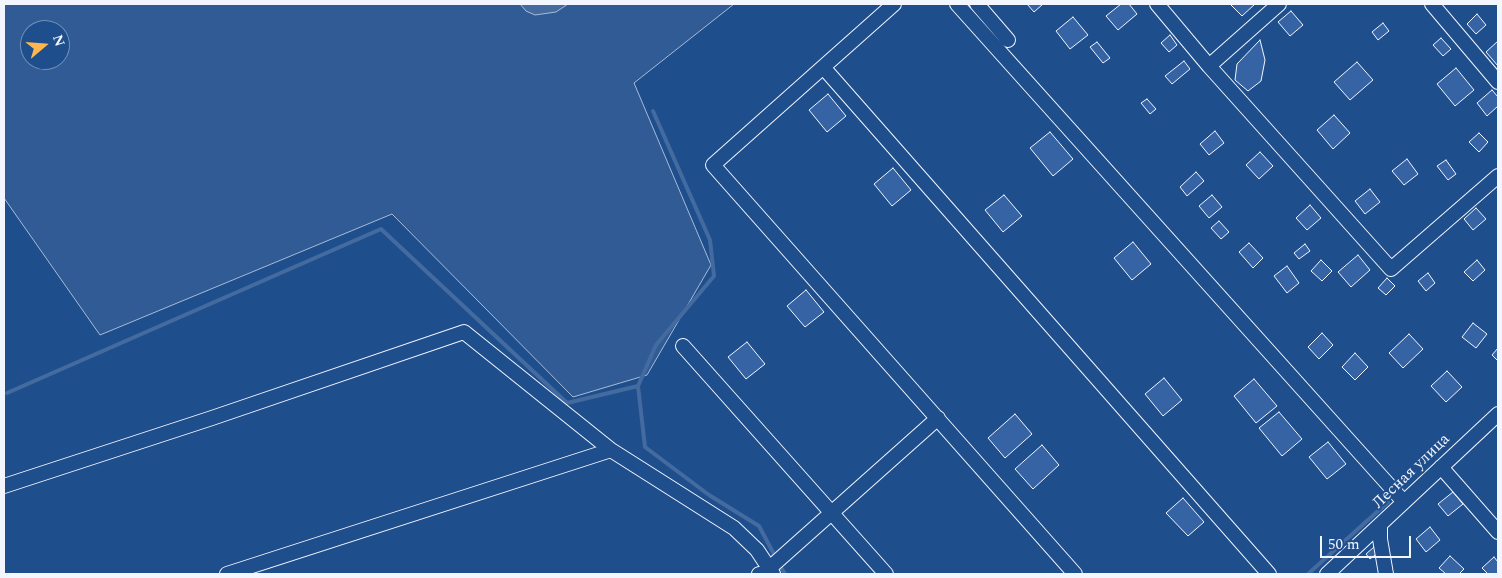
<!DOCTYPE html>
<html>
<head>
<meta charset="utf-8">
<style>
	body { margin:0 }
	#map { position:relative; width:1502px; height:578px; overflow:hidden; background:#1f4e8c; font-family:Spectral,serif }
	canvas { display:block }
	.frame { position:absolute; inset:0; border:5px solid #f2f6ff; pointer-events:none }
	.north { position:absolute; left:20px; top:20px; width:50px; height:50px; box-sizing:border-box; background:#1f4e8c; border:1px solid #7391ba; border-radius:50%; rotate:72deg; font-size:14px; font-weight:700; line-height:20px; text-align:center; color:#f2f6ff }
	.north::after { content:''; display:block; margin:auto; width:18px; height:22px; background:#ffb74d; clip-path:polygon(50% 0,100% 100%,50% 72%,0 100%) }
	.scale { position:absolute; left:1320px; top:536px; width:91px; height:22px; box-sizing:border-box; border:2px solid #f2f6ff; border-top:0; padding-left:6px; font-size:15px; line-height:18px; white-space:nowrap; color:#f2f6ff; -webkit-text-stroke:4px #1f4e8c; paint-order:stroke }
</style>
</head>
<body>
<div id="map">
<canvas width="1502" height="578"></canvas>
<div class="frame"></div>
<div class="north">N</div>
<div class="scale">50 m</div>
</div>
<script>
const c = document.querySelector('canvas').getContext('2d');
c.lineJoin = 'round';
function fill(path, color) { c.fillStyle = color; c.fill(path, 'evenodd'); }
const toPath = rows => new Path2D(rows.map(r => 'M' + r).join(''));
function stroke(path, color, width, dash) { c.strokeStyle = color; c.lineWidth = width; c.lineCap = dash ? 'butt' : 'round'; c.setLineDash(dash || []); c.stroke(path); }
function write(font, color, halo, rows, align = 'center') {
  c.font = font + ' Spectral,serif'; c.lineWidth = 4; c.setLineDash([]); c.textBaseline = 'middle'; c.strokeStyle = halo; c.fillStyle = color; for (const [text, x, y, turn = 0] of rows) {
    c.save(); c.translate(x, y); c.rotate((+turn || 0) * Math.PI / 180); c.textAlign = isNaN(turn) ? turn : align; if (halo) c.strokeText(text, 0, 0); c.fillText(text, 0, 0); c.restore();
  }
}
const built = toPath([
	[4,4,734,4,634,83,711,265,647,375,573,397,392,214,100,335,4,198,4,4],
	[30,30,60,30,60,60,30,60,30,30]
]);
const water = toPath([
	[520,4,568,4,556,12,535,15,526,11,520,4]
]);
const stream = toPath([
	[653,111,710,240,714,276,656,345,638,386,645,447,709,495,759,526,776,558],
	[7,393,381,229,567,403,638,386],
	[779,564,785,574],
	[1308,574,1388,502]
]);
const building = toPath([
	[1027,4,1043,4,1034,12,1027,4],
	[1121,4,1129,4,1137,14,1118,30,1106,16,1121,4],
	[1230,4,1255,4,1242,16,1230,4],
	[1291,11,1303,25,1290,36,1278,22,1291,11],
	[1477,14,1486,25,1476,34,1467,24,1477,14],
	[1073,17,1088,35,1070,49,1056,31,1073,17],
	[1383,23,1389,31,1378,40,1372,32,1383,23],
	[1170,35,1177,45,1169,52,1161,43,1170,35],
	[1441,38,1451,49,1443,56,1433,45,1441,38],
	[1260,40,1265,60,1261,81,1248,91,1235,80,1237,64,1260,40],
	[1498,41,1498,66,1486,52,1498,41],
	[1097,42,1110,58,1103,63,1090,47,1097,42],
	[1184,61,1190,69,1172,84,1165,76,1184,61],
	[1357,62,1373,80,1350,100,1334,82,1357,62],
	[1456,68,1474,90,1455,106,1437,84,1456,68],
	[1492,90,1498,97,1498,106,1487,116,1477,103,1492,90],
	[828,94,846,116,827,132,809,110,828,94],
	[1147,99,1156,109,1150,114,1141,103,1147,99],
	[1334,115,1350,133,1333,149,1317,130,1334,115],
	[1215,131,1224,143,1209,155,1200,144,1215,131],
	[1050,132,1073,159,1053,176,1030,148,1050,132],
	[1479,133,1488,142,1479,152,1469,142,1479,133],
	[1260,152,1273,166,1259,179,1246,165,1260,152],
	[1407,159,1418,174,1404,185,1392,171,1407,159],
	[1446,160,1456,174,1448,180,1437,166,1446,160],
	[893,168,911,190,892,206,874,184,893,168],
	[1196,172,1204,181,1187,196,1180,187,1196,172],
	[1370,189,1380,202,1365,214,1355,201,1370,189],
	[1004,195,1022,216,1003,232,985,210,1004,195],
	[1212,195,1222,207,1209,218,1199,206,1212,195],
	[1310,205,1321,218,1307,230,1296,218,1310,205],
	[1476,208,1486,219,1473,230,1464,219,1476,208],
	[1219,221,1229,232,1221,239,1211,228,1219,221],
	[1133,242,1151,264,1132,280,1114,258,1133,242],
	[1249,243,1263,258,1253,268,1239,252,1249,243],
	[1305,244,1310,251,1299,259,1294,253,1305,244],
	[1358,255,1370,270,1351,287,1338,272,1358,255],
	[1321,260,1332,271,1322,281,1311,271,1321,260],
	[1477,260,1485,270,1473,281,1464,272,1477,260],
	[1287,266,1299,283,1287,293,1274,276,1287,266],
	[1428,273,1435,283,1426,291,1418,281,1428,273],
	[1387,278,1395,286,1386,295,1378,288,1387,278],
	[806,290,824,312,805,327,787,306,806,290],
	[1473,323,1487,334,1476,348,1462,337,1473,323],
	[1322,333,1333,345,1319,359,1308,347,1322,333],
	[1409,334,1423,349,1403,368,1389,353,1409,334],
	[747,342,765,364,746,379,728,357,747,342],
	[1498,348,1498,361,1492,355,1498,348],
	[1355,353,1368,367,1355,380,1342,367,1355,353],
	[1447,371,1462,387,1446,402,1431,386,1447,371],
	[1164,378,1182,400,1163,416,1145,394,1164,378],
	[1254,379,1277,406,1256,423,1234,396,1254,379],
	[1279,412,1302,439,1282,456,1259,428,1279,412],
	[1015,414,1032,434,1005,458,988,438,1015,414],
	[1328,442,1346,464,1327,479,1309,457,1328,442],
	[1042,445,1059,465,1033,489,1015,469,1042,445],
	[1453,492,1463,504,1448,516,1438,504,1453,492],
	[1183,498,1204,522,1188,536,1166,513,1183,498],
	[1430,527,1440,540,1426,552,1416,539,1430,527],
	[1374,547,1379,552,1370,559,1366,554,1374,547],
	[1450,556,1464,569,1459,574,1446,574,1439,568,1450,556],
	[1494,557,1498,562,1498,574,1488,574,1482,568,1494,557]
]);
const minor = toPath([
	[894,4,713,165,1075,574],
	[957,4,1404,502],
	[977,4,1008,40],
	[1157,4,1209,66],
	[1279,4,1209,66,1391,269,1498,176],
	[1432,4,1498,82],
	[823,67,1269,574],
	[683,346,886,574],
	[1441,467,1498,532],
	[4,486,212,418,464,332,611,450,734,528,757,550,773,574],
	[1380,527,1380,539,1386,574],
	[227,574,611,450],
	[759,574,764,573,938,418],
	[1327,574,1498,414]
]);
const streetNames = [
	["Лесная улица",1412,472,-44]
];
fill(built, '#305b95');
stroke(built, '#a8bbd7', 1);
fill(water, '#446ba0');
stroke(water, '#a8bbd7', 1);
stroke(stream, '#446ba0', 4);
fill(building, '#3563a3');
stroke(building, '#f2f6ff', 1);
stroke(minor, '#f2f6ff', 16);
stroke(minor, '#1f4e8c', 14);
write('16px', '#f2f6ff', '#1f4e8c', streetNames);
</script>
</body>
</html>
